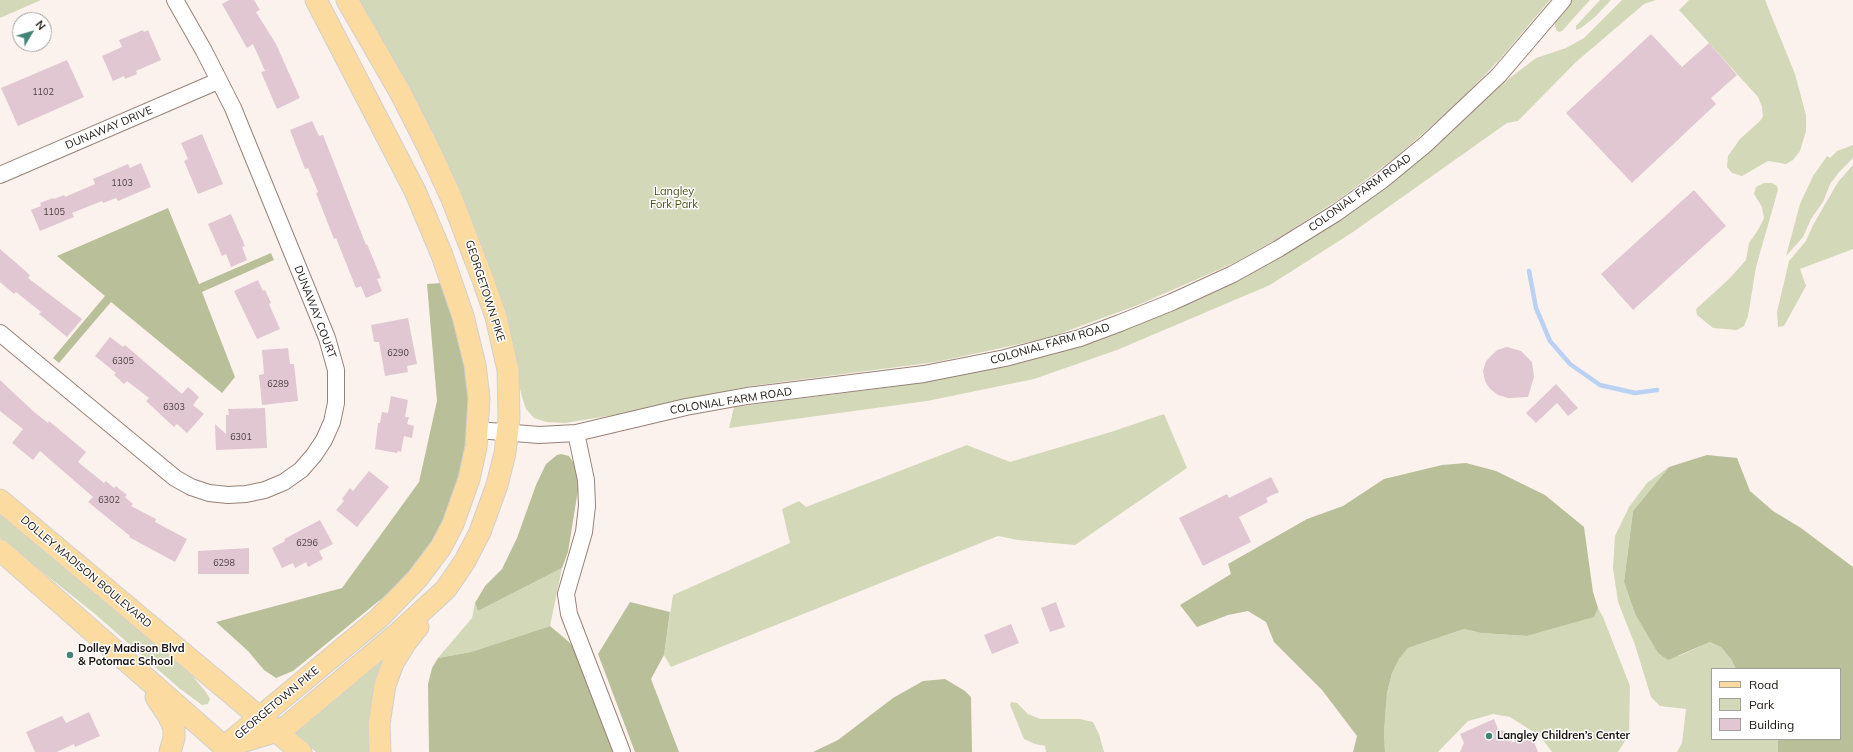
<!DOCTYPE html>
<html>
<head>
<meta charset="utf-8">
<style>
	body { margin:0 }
	#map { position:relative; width:1853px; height:752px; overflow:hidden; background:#fcf2ed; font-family:Mulish,sans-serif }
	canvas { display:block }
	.legend { position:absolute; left:1711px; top:668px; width:130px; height:72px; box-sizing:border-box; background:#fff; border:1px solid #a3a09e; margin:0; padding:5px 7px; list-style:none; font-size:12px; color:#19120d }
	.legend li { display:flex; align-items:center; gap:8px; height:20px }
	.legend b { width:20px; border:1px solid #a3a09e }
	.north { position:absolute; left:12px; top:12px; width:40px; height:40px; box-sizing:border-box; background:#fff; border:1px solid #a3a09e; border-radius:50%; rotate:52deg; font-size:11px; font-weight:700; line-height:16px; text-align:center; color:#19120d }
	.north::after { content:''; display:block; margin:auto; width:14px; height:18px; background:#438474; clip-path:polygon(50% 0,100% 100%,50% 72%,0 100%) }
</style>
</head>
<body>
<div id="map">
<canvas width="1853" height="752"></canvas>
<ul class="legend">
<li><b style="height:5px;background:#fbdb9f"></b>Road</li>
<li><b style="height:11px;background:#d3d9b8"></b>Park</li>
<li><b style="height:11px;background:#e0c7d2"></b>Building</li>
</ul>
<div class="north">N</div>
</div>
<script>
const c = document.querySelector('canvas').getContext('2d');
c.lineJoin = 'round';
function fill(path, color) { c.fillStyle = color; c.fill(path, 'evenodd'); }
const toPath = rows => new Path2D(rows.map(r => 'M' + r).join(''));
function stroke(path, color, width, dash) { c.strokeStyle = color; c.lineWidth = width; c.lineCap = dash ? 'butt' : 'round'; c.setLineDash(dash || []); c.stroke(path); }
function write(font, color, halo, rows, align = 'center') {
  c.font = font + ' Mulish,sans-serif'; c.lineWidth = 3; c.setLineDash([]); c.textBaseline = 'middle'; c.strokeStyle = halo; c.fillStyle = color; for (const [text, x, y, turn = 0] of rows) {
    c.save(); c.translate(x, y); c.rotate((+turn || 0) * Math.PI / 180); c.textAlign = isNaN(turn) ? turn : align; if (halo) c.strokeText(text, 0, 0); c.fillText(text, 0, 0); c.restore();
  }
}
const green = toPath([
	[0,0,41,0,0,18],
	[353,0,1550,0,1499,60,1456,105,1396,157,1341,198,1277,239,1234,263,1138,305,1048,338,936,362,751,386,620,414,565,423,546,422,534,418,526,409,522,397,502,316],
	[1570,0,1590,0,1562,31,1559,32,1556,30,1554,20],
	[1600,0,1611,0,1595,17,1581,28,1576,30,1576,26],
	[1622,0,1656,0,1644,4,1576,62,1518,121,1507,123,1353,232,1270,285,1117,350,1034,379,927,401,729,428,734,407,892,387,994,368,1085,343,1265,265,1536,58,1566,48,1584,38],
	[1689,0,1765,0,1795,74,1806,115,1806,131,1800,151,1793,160,1786,164,1768,161,1742,176,1732,173,1727,167,1728,156,1740,139,1760,121,1763,116,1762,107,1758,97,1679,10],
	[1853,145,1853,158,1840,171,1830,184,1823,202,1811,219,1803,237,1786,256,1800,204,1813,176,1827,156,1830,158,1837,151],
	[1853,165,1853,249,1800,269,1806,286,1784,326,1778,327,1777,312,1789,261,1806,241,1813,225,1838,182],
	[1764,183,1772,183,1777,186,1778,190,1756,267,1748,316,1744,326,1737,330,1713,328,1697,315,1696,309,1729,279,1746,260,1749,243,1758,230,1764,218,1762,207,1754,194,1756,187],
	[1164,414,1187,468,1075,545,1018,540,998,536,671,667,664,655,673,595,790,543,782,509,799,501,806,507,967,445,1010,462,1114,431],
	[1669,467,1633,511,1624,582,1635,614,1658,652,1679,656,1710,642,1721,647,1731,659,1736,669,1712,669,1712,739,1778,739,1778,752,1677,752,1682,743,1686,709,1660,706,1651,697,1635,645,1618,602,1613,568,1615,536,1629,507,1647,483],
	[0,513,183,665,206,692,210,699,208,704,202,705,179,688,95,614,0,538],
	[562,568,550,626,471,652,438,658,472,618,475,603,478,611],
	[1598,608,1603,617,1630,686,1629,735,1618,752,1552,752,1540,736,1510,717,1493,714,1468,721,1438,752,1385,752,1384,733,1387,693,1392,673,1399,659,1408,648,1464,629,1481,633,1527,636,1593,617],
	[404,635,372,752,316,752,288,730],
	[1011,702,1017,703,1028,714,1040,719,1080,719,1093,722,1099,734,1104,752,1046,752,1045,746,1035,744,1024,739,1010,705]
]);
const forest = toPath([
	[168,208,199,284,271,253,274,260,202,292,235,377,222,393,111,302,59,363,53,358,105,296,57,256],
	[441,283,465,354,472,411,465,462,449,514,423,556,391,591,293,671,276,678,264,670,248,651,216,622,342,588,419,482,437,401,427,284],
	[561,454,569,456,577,468,578,490,568,552,562,568,478,611,475,603,485,586,502,569,517,538,536,485,546,464,557,455],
	[1707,455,1737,458,1750,491,1773,511,1801,528,1853,567,1853,752,1778,752,1778,739,1840,739,1840,669,1736,669,1731,659,1721,647,1710,642,1668,660,1658,653,1635,614,1624,582,1633,511,1669,467],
	[1466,463,1496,471,1545,495,1584,527,1593,592,1598,608,1594,617,1527,636,1481,633,1464,629,1408,648,1399,659,1392,673,1387,693,1384,733,1385,752,1353,752,1357,736,1322,690,1274,642,1266,622,1248,611,1228,615,1197,627,1180,605,1231,574,1228,564,1307,519,1343,506,1384,479,1442,465],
	[630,602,670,612,664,655,651,679,679,752,635,752,598,654],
	[550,626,569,642,576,651,619,752,429,752,428,684,432,668,438,658,471,652],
	[945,679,965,691,971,697,972,752,813,752,838,740,893,698,923,681]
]);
const stream = toPath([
	[1529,271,1536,308,1550,341,1570,364,1600,385,1635,393,1657,390]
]);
const building = toPath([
	[229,0,254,0,260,10,256,12,276,44,300,98,277,109,261,72,265,71,253,44,247,48,222,4],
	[143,30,144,32,148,30,161,60,136,71,137,74,125,79,124,76,113,81,102,56,122,47,119,40],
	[1651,34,1682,67,1709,43,1737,75,1711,98,1716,104,1632,183,1566,113],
	[67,60,84,97,18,126,1,88],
	[312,121,319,136,323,135,366,245,367,244,381,278,377,279,382,291,366,298,361,286,356,288,336,238,334,239,316,193,318,192,308,168,305,169,290,130],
	[202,134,223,184,198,194,184,161,188,159,181,143],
	[141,163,151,187,118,201,116,198,103,203,102,201,72,213,74,217,40,231,31,210,41,206,40,203,53,198,54,199,64,195,65,197,95,184,93,179,128,164,130,168],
	[1694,190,1726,226,1633,310,1601,274],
	[231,214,245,246,242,247,247,260,231,267,226,254,222,256,208,224],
	[0,249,30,275,28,278,82,319,67,337,39,314,41,312,16,292,14,294,0,282],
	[258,280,263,291,265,290,271,303,269,304,280,329,257,339,234,291],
	[408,318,417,364,407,366,408,372,385,376,379,342,374,342,371,325],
	[110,337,123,347,125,345,182,394,188,387,199,397,193,405,204,414,187,433,177,424,174,427,146,401,149,398,127,381,124,384,114,375,116,373,95,356],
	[1507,347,1521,351,1532,362,1534,377,1528,397,1508,398,1498,395,1490,389,1485,381,1483,371,1486,361,1497,350],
	[288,348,290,364,294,364,298,401,262,405,259,375,264,374,262,350],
	[0,380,33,411,48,423,49,421,86,452,78,462,104,483,106,481,114,488,116,486,127,495,125,497,133,504,131,506,156,519,155,522,187,539,175,562,129,537,130,536,88,502,93,497,40,451,33,460,12,443,23,429,0,411],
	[1556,384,1578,408,1568,416,1557,403,1536,423,1526,413],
	[391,396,408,400,405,417,409,417,407,424,414,426,412,438,404,436,401,452,398,451,397,453,375,449,378,423,380,423,382,412,388,413],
	[265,408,267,448,216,450,215,424,226,434,226,415,229,415,228,409],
	[369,471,389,487,357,527,336,510,344,501,342,499,350,488,353,491],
	[1271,477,1279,492,1266,498,1268,502,1239,517,1251,542,1203,566,1179,518,1227,494,1229,498],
	[320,520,333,544,319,551,323,559,308,567,306,562,295,568,293,563,282,568,272,548,285,541,284,539],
	[249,548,249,574,198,574,198,551],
	[1056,602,1065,627,1050,632,1041,608],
	[1011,624,1019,643,992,654,984,635],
	[89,712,100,736,75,747,74,744,57,752,35,752,26,732,62,716,66,723],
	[1494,719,1498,729,1514,735,1511,743,1531,734,1538,752,1460,752,1464,743,1460,734]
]);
const minor = toPath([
	[0,175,218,81],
	[0,333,175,478,191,487,209,493,228,495,246,494,265,490,284,482,301,470,314,455,324,440,332,422,336,403,336,370,327,338,233,108,204,51,175,0],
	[478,430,539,435,576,433,686,407,747,396,924,374,1005,358,1080,338,1120,323,1172,302,1233,274,1278,249,1336,213,1381,181,1426,144,1499,75,1563,0],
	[576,433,586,480,587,506,584,532,566,594,569,614,622,752]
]);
const major = toPath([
	[0,500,301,752],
	[0,550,230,752],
	[156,697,168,715,174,728,174,738,170,752],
	[231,741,378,619,417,579,441,547,453,524,469,479,476,447,479,398,475,365,463,316,442,255,415,191,316,0],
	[225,747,271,733,287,726,398,633,446,589,465,561,480,532,497,485,505,453,509,418,508,370,496,317,483,280,452,199,428,147,400,92,347,0],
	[380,752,379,724,385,685,393,663,406,642,418,627]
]);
const markers = [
	[70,655,4,"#438474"],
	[1489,736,4,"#438474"]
];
const numberNames = [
	["1102",43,92],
	["1103",122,183],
	["1105",54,212],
	["6290",398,353],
	["6305",123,361],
	["6289",278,384],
	["6303",174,407],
	["6301",241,437],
	["6302",109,500],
	["6296",307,543],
	["6298",224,563]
];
const streetNames = [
	["DUNAWAY DRIVE",109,128,-23],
	["COLONIAL FARM ROAD",1360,193,-36],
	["GEORGETOWN PIKE",485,291,72],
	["DUNAWAY COURT",315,312,69],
	["COLONIAL FARM ROAD",1050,344,-16],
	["COLONIAL FARM ROAD",731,401,-9],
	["DOLLEY MADISON BOULEVARD",86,572,40],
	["GEORGETOWN PIKE",277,703,-40]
];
const parkNames = [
	["Langley",674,192],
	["Fork Park",674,205]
];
const poiNames = [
	["Dolley Madison Blvd",78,649],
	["& Potomac School",78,662],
	["Langley Children’s Center",1497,736]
];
fill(green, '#d3d9b8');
fill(forest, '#b9bf98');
stroke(stream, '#b9d1f3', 4.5);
fill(building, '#e0c7d2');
stroke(minor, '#978276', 18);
stroke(major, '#d1d0cf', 23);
stroke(minor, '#fff', 16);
stroke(major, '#fbdb9f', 21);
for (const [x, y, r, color] of markers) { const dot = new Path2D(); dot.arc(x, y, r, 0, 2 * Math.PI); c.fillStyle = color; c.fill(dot); stroke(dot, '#fff', 1.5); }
write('9px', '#4b3f3e', null, numberNames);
write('11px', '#19120d', '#fff', streetNames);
write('11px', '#4a5011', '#fff', parkNames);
write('bold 11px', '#19120d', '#fff', poiNames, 'left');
</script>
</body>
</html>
